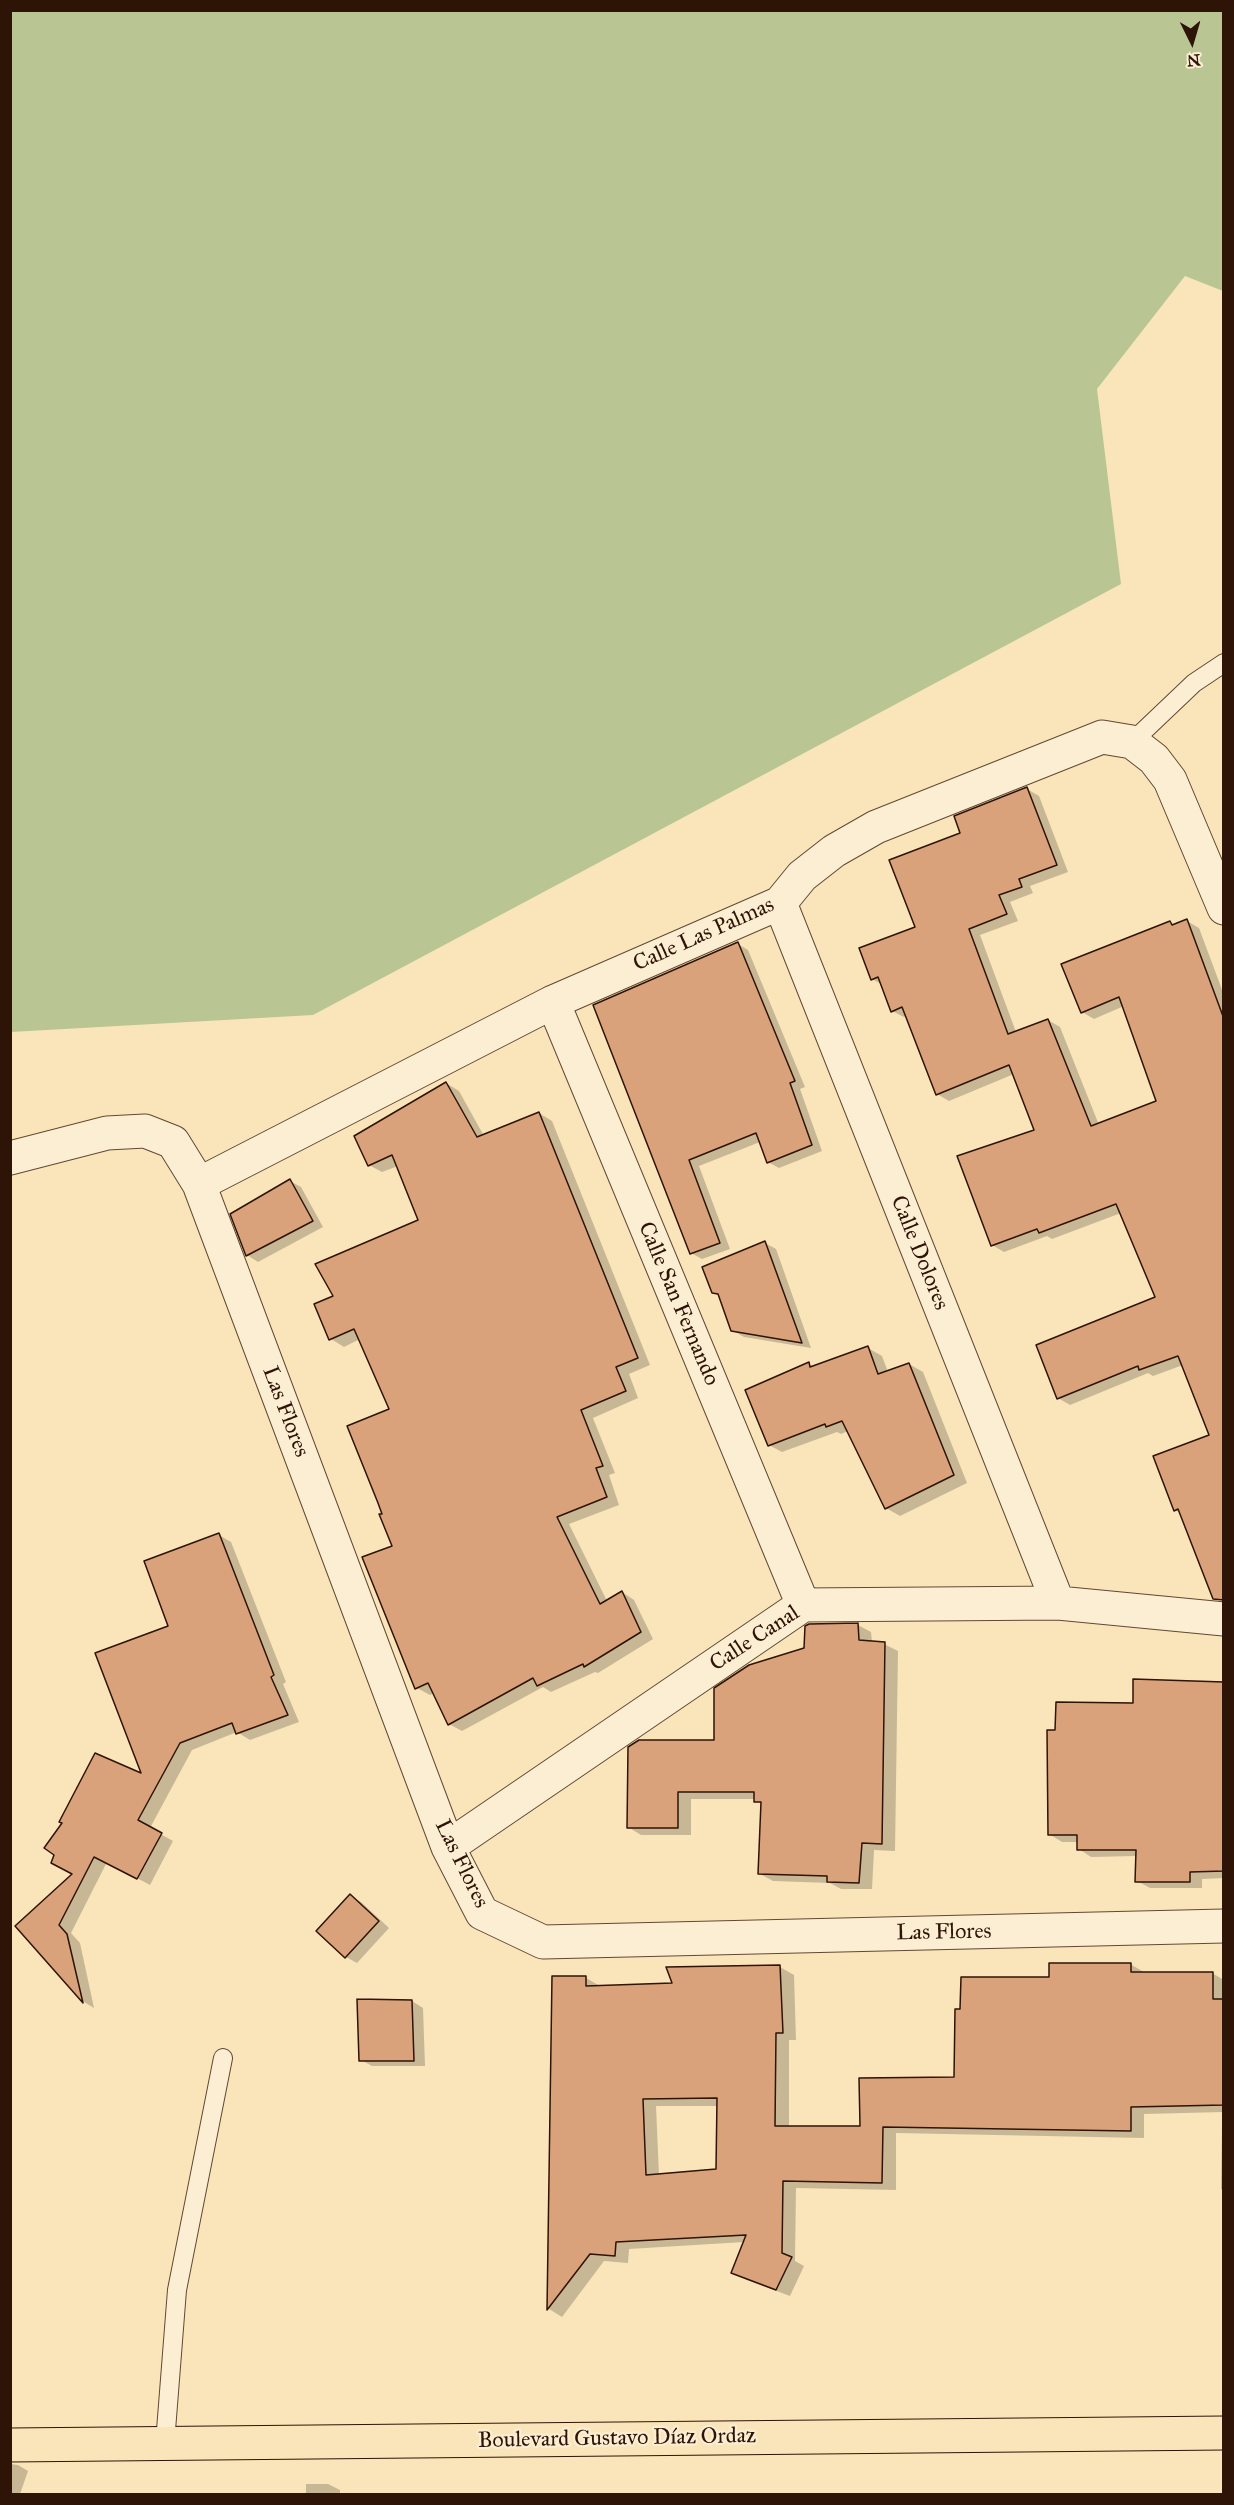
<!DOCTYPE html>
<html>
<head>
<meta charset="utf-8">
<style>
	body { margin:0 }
	#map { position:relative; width:1234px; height:2505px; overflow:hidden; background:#fae5ba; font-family:"IM FELL Great Primer",serif }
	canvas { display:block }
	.frame { position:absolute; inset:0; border:12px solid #2e1307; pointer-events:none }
	.north { position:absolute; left:1162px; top:12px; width:60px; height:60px; -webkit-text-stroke:4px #fceed2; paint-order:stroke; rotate:175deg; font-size:16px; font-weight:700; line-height:24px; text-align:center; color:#2e1307 }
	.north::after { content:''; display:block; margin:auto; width:21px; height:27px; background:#2e1307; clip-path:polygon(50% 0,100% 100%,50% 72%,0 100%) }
</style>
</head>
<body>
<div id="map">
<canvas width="1234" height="2505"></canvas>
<div class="frame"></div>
<div class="north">N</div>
</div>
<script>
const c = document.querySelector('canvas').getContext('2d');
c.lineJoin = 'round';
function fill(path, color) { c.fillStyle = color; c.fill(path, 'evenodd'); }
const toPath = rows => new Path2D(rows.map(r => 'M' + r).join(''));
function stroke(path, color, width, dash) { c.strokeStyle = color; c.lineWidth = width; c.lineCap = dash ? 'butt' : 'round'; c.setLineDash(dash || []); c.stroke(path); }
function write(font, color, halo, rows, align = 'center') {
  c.font = font + ' "IM FELL Great Primer",serif'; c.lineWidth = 4.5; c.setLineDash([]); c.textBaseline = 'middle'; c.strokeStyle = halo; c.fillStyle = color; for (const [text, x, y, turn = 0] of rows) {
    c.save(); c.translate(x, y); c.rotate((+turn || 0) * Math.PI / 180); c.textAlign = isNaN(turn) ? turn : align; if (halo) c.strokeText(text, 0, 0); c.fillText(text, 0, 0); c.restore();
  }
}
const green = toPath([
	[11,10,1223,11,1223,291,1185,276,1097,389,1121,584,313,1015,11,1032]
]);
const shadow = toPath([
	[1027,789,1039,796,1068,872,1030,886,1033,893,1010,902,1018,921,980,935,1016,1032,1048,1020,1060,1027,1099,1125,1157,1102,1124,1006,1094,1019,1082,1012,1170,922,1175,925,1187,921,1199,928,1224,995,1224,1587,1182,1514,1175,1510,1211,1436,1183,1365,1153,1376,1148,1373,1070,1405,1058,1398,1157,1298,1121,1213,1052,1239,1047,1236,1004,1252,992,1245,1036,1131,1014,1074,949,1101,937,1094,907,1016,904,1017,892,1011,883,985,872,979,917,928,962,834],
	[738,944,748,950,805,1087,800,1089,822,1151,779,1168,768,1162,760,1142,699,1166,730,1249,702,1259,691,1253,595,1006],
	[446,1083,459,1091,484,1136,539,1113,552,1121,650,1365,629,1374,638,1398,593,1418,615,1473,609,1475,619,1505,569,1524,607,1601,622,1592,634,1600,653,1639,598,1673,595,1672,551,1692,543,1687,462,1731,449,1724,435,1693,430,1695,417,1688,394,1547,383,1514,391,1410,360,1339,344,1347,331,1339,335,1296,420,1220,398,1166,382,1172,369,1165],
	[290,1181,301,1187,323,1227,258,1262,247,1255,232,1215],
	[765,1243,776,1249,811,1348,744,1337,732,1330,721,1296,713,1292],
	[868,1348,882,1356,888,1372,909,1364,923,1372,967,1483,900,1516,886,1508,848,1431,841,1434,837,1432,782,1452,769,1445,809,1364,814,1367],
	[219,1535,231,1542,286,1682,283,1684,299,1722,250,1740,237,1732,192,1750,150,1828,173,1841,150,1885,107,1862,71,1933,80,1943,94,2008,84,2002,17,1926,74,1874,143,1776,170,1627],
	[858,1625,871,1632,872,1642,884,1644,898,1651,895,1851,874,1850,872,1889,841,1889,830,1883,773,1881,760,1874,763,1805,755,1799,691,1799,691,1835,641,1835,628,1827,806,1649],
	[1224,1684,1224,1878,1202,1879,1202,1888,1150,1888,1137,1881,1137,1856,1091,1857,1079,1849,1078,1842,1062,1842,1049,1834,1057,1731,1135,1704],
	[350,1896,361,1902,389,1928,357,1963,346,1957],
	[1130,1964,1144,1972,1212,1973,1224,1980,1224,2112,1144,2114,1144,2138,896,2133,896,2190,796,2188,795,2261,804,2266,790,2296,747,2280,733,2272,744,2242,629,2249,628,2263,604,2261,562,2317,549,2309,554,1977,586,1978,600,1986,675,1985,668,1969,780,1967,794,1975,796,2040,789,2040,789,2128,862,2128,955,2078,1051,1979],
	[656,2106,718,2106,717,2170,659,2175],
	[412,2001,423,2008,425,2066,372,2066,361,2060],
	[1222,2125,1224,2125,1224,2190,1221,2189],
	[10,2464,18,2465,28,2471,20,2494,10,2494],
	[306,2484,328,2484,340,2490,340,2494,306,2494]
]);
const building = toPath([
	[1027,787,1057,865,1019,879,1022,887,999,895,1007,914,969,929,1008,1034,1048,1019,1091,1126,1156,1101,1119,997,1081,1013,1061,964,1170,921,1172,925,1187,919,1224,1019,1224,1600,1213,1599,1178,1509,1174,1511,1153,1456,1209,1435,1178,1356,1139,1370,1138,1366,1057,1399,1036,1345,1155,1297,1116,1204,1039,1233,1037,1229,991,1246,957,1156,1034,1130,1009,1065,936,1095,902,1007,891,1012,878,977,871,980,859,948,915,927,889,860,960,833,954,816,1027,787],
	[738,942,795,1081,790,1083,812,1145,767,1163,756,1133,689,1160,720,1243,690,1254,593,1005,738,942],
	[446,1082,477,1137,539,1112,638,1358,616,1367,626,1391,581,1410,603,1466,596,1468,607,1497,557,1517,600,1604,622,1591,641,1632,584,1667,583,1664,537,1686,533,1678,448,1725,428,1683,415,1689,362,1557,392,1546,379,1514,382,1514,378,1503,347,1426,389,1409,354,1329,329,1340,314,1304,333,1296,315,1264,418,1220,392,1155,368,1166,354,1136,446,1082],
	[290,1179,313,1221,246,1256,230,1214,290,1179],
	[765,1241,802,1343,731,1331,718,1294,712,1293,702,1267,765,1241],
	[868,1346,878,1374,909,1363,954,1475,885,1509,842,1421,826,1427,825,1424,768,1446,745,1390,809,1362,810,1367,868,1346],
	[219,1533,274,1675,271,1677,288,1715,236,1734,232,1723,180,1743,138,1820,162,1833,137,1879,94,1857,59,1925,67,1934,83,2003,15,1926,72,1874,51,1863,54,1855,44,1848,62,1823,59,1822,95,1753,141,1773,95,1653,168,1626,144,1561,219,1533],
	[858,1623,859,1640,885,1642,882,1844,862,1843,859,1883,827,1882,827,1876,758,1874,761,1802,754,1802,754,1792,678,1792,678,1828,627,1828,628,1747,639,1740,714,1740,714,1688,749,1665,804,1648,805,1626,809,1624,858,1623],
	[1133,1679,1224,1682,1224,1871,1190,1872,1190,1882,1135,1882,1136,1850,1077,1850,1077,1835,1048,1835,1047,1730,1055,1730,1056,1702,1133,1703,1133,1679],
	[350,1894,379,1921,345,1958,316,1931,350,1894],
	[1049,1963,1131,1963,1131,1972,1213,1972,1213,1999,1224,1999,1224,2105,1131,2107,1131,2131,883,2127,882,2183,783,2181,782,2253,792,2257,776,2290,731,2273,746,2235,616,2242,615,2256,590,2254,547,2310,552,1976,586,1976,586,1986,672,1983,666,1967,780,1965,783,2033,776,2033,775,2126,860,2126,859,2078,954,2077,955,2009,960,2009,961,1977,1049,1977,1049,1963],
	[717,2098,716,2169,646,2175,643,2099,717,2098],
	[357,1999,412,2000,414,2061,359,2061,357,1999]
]);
const service = toPath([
	[1132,742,1194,683,1224,663],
	[165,2443,177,2290,223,2058]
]);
const minor = toPath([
	[780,903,1058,1603],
	[553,1002,803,1605],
	[10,1158,107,1133,145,1131,173,1142,199,1184,448,1847,482,1913,543,1942,1224,1926],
	[199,1184,553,1002,780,903,802,876,834,851,876,827,1102,737,1132,742,1154,759,1170,780,1224,908],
	[448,1847,803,1605,1058,1603,1224,1619]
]);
const primary = toPath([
	[10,2445,1224,2433]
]);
const streetNames = [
	["Calle Las Palmas",704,935,-24],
	["Calle Dolores",919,1253,68],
	["Calle San Fernando",678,1304,67],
	["Las Flores",285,1412,69],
	["Calle Canal",755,1639,-33],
	["Las Flores",461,1864,64],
	["Las Flores",944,1933,-1],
	["Boulevard Gustavo Díaz Ordaz",617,2439,-1]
];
fill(green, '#b9c694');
fill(shadow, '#0003');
fill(building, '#d9a27a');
stroke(building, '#2e1307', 1.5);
stroke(service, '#614834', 20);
stroke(minor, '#614834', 35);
stroke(primary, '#2e1307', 35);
stroke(service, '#fceed2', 18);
stroke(minor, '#fceed2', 33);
stroke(primary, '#fae5ba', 33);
write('22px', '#2e1307', '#fceed2', streetNames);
</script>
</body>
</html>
